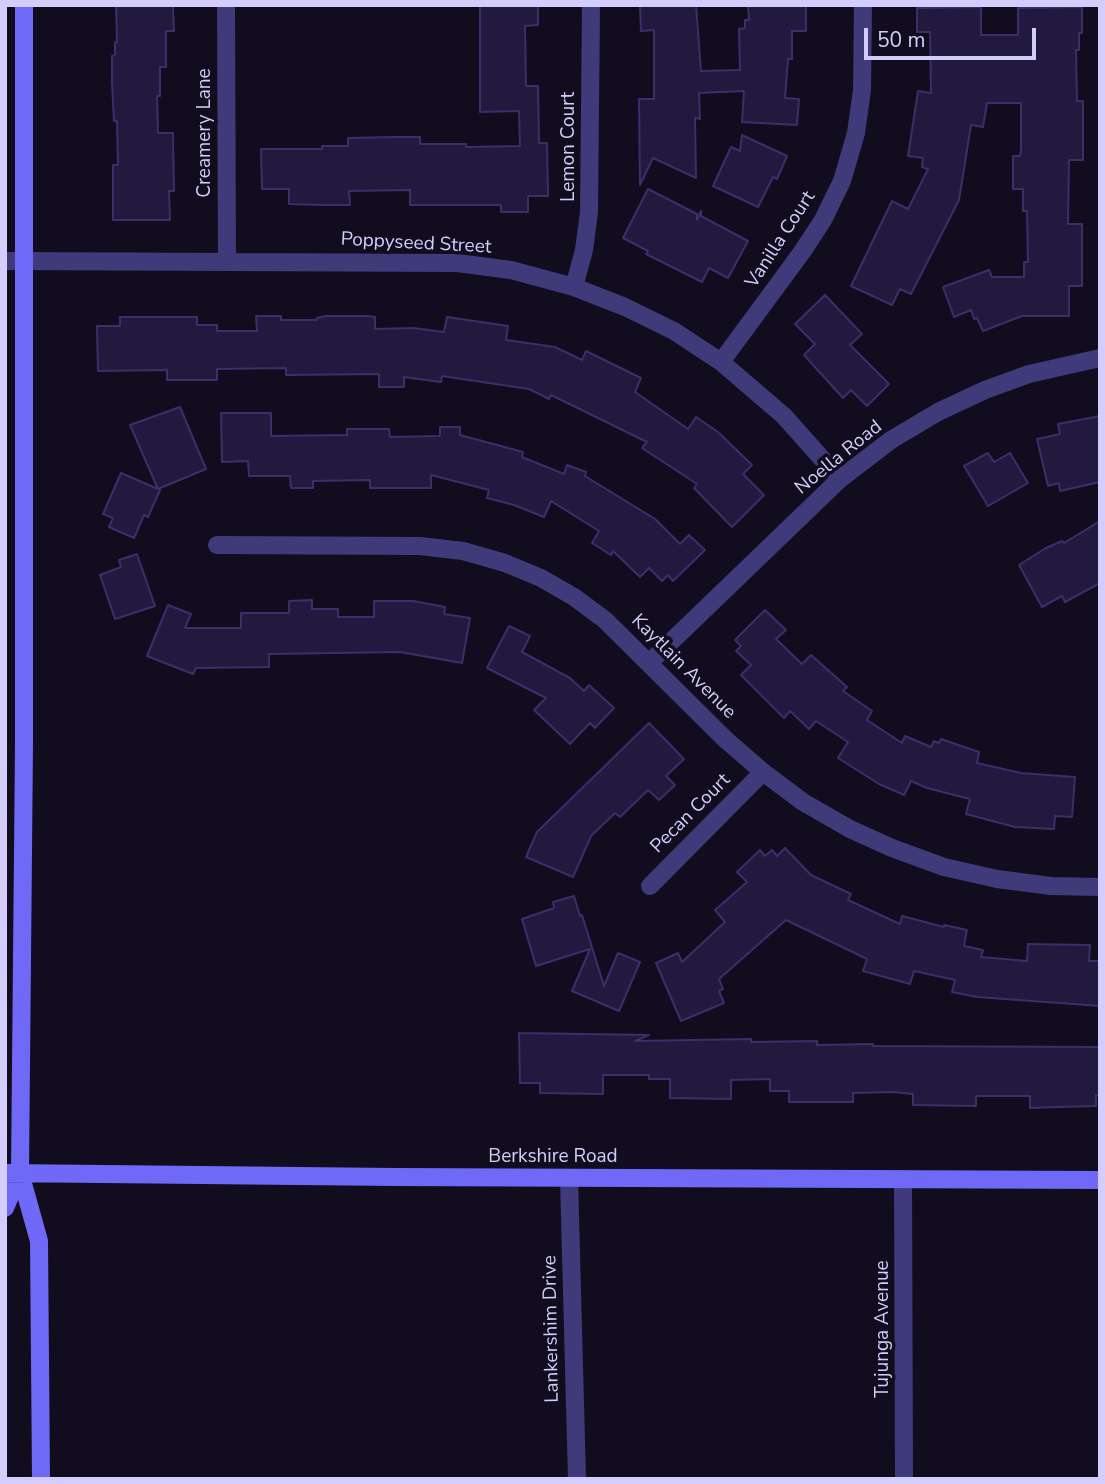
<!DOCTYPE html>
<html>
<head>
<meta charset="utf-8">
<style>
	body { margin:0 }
	#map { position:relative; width:1105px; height:1484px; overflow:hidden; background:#110d1e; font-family:"Nunito Sans",sans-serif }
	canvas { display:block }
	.frame { position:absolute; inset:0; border:7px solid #d4cdfc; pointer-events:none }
	.scale { position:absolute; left:864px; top:28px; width:172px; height:32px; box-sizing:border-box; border:4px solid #d4cdfc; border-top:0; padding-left:9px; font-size:21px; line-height:24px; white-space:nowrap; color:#d4cdfc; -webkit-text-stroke:5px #110d1e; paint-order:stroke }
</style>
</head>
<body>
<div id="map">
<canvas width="1105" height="1484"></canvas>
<div class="frame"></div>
<div class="scale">50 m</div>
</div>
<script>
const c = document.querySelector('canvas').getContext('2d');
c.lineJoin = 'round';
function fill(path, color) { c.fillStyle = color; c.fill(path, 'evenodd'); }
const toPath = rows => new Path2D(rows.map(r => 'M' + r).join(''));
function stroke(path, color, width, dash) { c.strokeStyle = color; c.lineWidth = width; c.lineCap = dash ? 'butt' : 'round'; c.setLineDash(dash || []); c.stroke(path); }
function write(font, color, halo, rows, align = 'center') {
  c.font = font + ' "Nunito Sans",sans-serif'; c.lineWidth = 7; c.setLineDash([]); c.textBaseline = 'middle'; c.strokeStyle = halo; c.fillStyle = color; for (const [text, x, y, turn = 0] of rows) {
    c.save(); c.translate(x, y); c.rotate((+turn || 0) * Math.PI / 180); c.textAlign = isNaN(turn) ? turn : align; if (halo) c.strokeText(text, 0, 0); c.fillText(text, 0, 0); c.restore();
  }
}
const building = toPath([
	[116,5,173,6,174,31,166,31,166,67,160,67,160,96,157,96,158,133,173,133,174,191,169,191,170,220,113,220,113,165,118,165,117,121,114,121,112,83,112,56,115,55,115,42,117,42,116,5],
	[480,5,538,5,538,25,525,26,526,86,538,86,539,143,547,143,548,196,528,196,528,212,501,212,501,205,410,205,410,190,349,191,350,205,322,205,289,204,289,189,262,189,261,149,322,149,322,146,348,146,348,138,393,137,420,137,420,144,466,144,466,147,520,146,519,111,480,112,480,5],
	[696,5,701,71,740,70,739,29,745,28,745,20,749,20,748,6,806,5,806,31,792,31,792,59,788,59,785,98,799,99,797,125,742,122,744,91,699,93,700,119,695,118,696,178,653,158,640,185,639,99,654,99,654,30,641,31,640,6,696,5],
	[981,7,981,35,1018,35,1018,8,1082,7,1082,33,1079,33,1079,50,1076,50,1077,101,1083,101,1083,160,1069,160,1068,224,1082,224,1082,286,1069,286,1069,316,1022,316,983,331,977,318,974,319,971,310,954,317,943,287,989,270,992,277,1024,277,1024,262,1028,262,1027,211,1023,211,1023,189,1013,189,1013,156,1020,156,1021,150,1021,103,987,103,983,127,971,125,959,200,911,294,900,289,892,305,851,286,892,201,908,209,928,169,922,167,923,158,908,156,918,91,931,93,930,32,917,32,917,8,981,7],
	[742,135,787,156,777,179,773,177,758,207,713,186,731,147,740,151,742,135],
	[648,189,697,214,697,220,701,211,701,216,748,241,728,278,709,268,702,282,646,254,648,251,623,238,648,189],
	[825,295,862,334,850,345,889,384,867,406,851,390,843,398,804,355,815,344,795,324,825,295],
	[256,316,281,316,281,320,317,320,317,318,325,316,367,316,375,317,375,329,413,328,444,332,447,317,508,326,506,340,555,347,582,360,586,351,641,378,635,392,688,429,696,417,718,432,752,465,743,474,764,495,732,527,694,488,697,484,642,448,647,442,551,395,549,399,529,389,442,376,441,382,404,377,404,387,379,387,379,374,286,375,286,368,217,369,217,380,167,380,167,370,98,371,97,326,120,326,120,317,197,317,197,325,217,325,217,331,257,331,256,316],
	[180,407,206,469,158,489,160,490,148,517,144,515,134,538,109,527,113,518,103,514,121,473,158,489,130,425,180,407],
	[221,413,271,413,271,436,347,435,347,429,389,429,390,437,440,436,440,427,460,427,460,435,523,452,522,457,564,474,567,465,586,472,585,476,655,519,680,544,689,535,705,550,673,581,668,575,662,581,649,568,640,577,613,551,611,555,592,543,599,531,551,501,544,517,514,505,487,498,489,490,431,475,431,488,370,488,370,480,313,481,313,488,291,488,290,476,249,476,248,461,222,462,221,413],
	[1100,416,1100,482,1060,491,1059,483,1048,486,1037,439,1060,434,1058,424,1100,416],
	[988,453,994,462,1010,453,1028,483,988,506,964,466,988,453],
	[1100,521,1100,583,1065,602,1062,596,1042,607,1019,565,1046,548,1062,541,1064,543,1100,521],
	[137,554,155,606,115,619,100,575,121,567,119,560,137,554],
	[312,600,312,609,338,609,338,617,374,617,374,601,413,601,445,607,444,614,470,618,462,663,400,652,269,654,269,667,196,668,193,674,147,656,168,605,191,614,185,628,241,628,241,613,289,613,289,601,312,600],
	[765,610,786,630,776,639,802,664,811,655,847,687,843,691,872,711,867,720,902,743,905,736,931,747,934,741,939,743,941,739,979,752,977,763,1021,773,1075,777,1072,817,1055,816,1054,829,1015,827,966,814,970,799,927,788,911,781,904,795,879,784,838,758,848,742,816,721,809,729,790,711,784,718,741,675,751,665,736,651,741,646,735,640,765,610],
	[509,626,530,636,522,652,570,678,584,691,589,685,614,708,595,728,590,723,570,744,534,710,546,698,487,668,509,626],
	[649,723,684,759,666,776,675,785,659,800,648,790,620,817,615,813,591,836,573,877,526,857,537,832,649,723],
	[785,848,811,875,851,894,848,900,900,924,902,916,944,927,944,925,967,930,964,946,983,950,981,957,1027,961,1028,944,1090,945,1089,961,1100,961,1100,1006,977,997,952,992,955,980,914,971,910,984,863,971,867,959,786,920,719,979,723,989,719,991,724,1003,681,1021,656,963,678,953,682,962,725,922,715,910,747,882,737,872,760,850,765,856,772,850,777,856,785,848],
	[574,896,580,916,582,915,604,986,618,953,640,962,619,1011,572,991,590,949,536,966,522,919,554,908,553,902,574,896],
	[519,1033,649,1035,635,1041,751,1039,751,1042,817,1041,817,1045,873,1044,873,1046,1100,1047,1100,1095,1096,1095,1096,1106,1057,1107,1030,1108,1030,1096,976,1096,976,1106,913,1105,913,1094,893,1092,853,1093,853,1102,789,1102,789,1091,770,1091,770,1079,731,1080,731,1099,670,1098,670,1079,649,1079,649,1075,603,1075,603,1094,540,1093,540,1083,520,1083,519,1033]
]);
const street = toPath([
	[226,5,227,261],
	[5,261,457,263,511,270,574,287,625,307,674,331,721,362,784,416,840,479],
	[574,287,584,250,589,212,591,5],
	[721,362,802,252,823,220,842,181,856,133,862,90,863,5],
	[217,545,420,546,463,551,505,563,541,578,574,597,605,620,725,739,763,772,803,802,850,829,892,848,944,867,997,879,1051,886,1100,887],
	[650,662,840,479,891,440,938,412,985,390,1029,374,1100,358],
	[650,886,763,772],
	[569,1178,577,1479],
	[903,1179,904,1479]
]);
const secondary = toPath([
	[24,5,24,744,20,1173,39,1241,41,1479],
	[5,1173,396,1177,1100,1180],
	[5,1208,20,1173]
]);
const streetNames = [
	["Creamery Lane",205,133,-90],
	["Lemon Court",569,147,-90],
	["Vanilla Court",781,240,-57],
	["Poppyseed Street",416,244,3],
	["Noella Road",839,458,-39],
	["Kaytlain Avenue",683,667,45],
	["Pecan Court",691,814,-45],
	["Berkshire Road",553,1157],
	["Lankershim Drive",552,1329,-91],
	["Tujunga Avenue",883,1329,-90]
];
fill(building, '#221a3e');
stroke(building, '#3b2e69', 2);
stroke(street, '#3f3b7b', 18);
stroke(secondary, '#7069f7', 18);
write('19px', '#d4cdfc', '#110d1e', streetNames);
</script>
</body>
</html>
